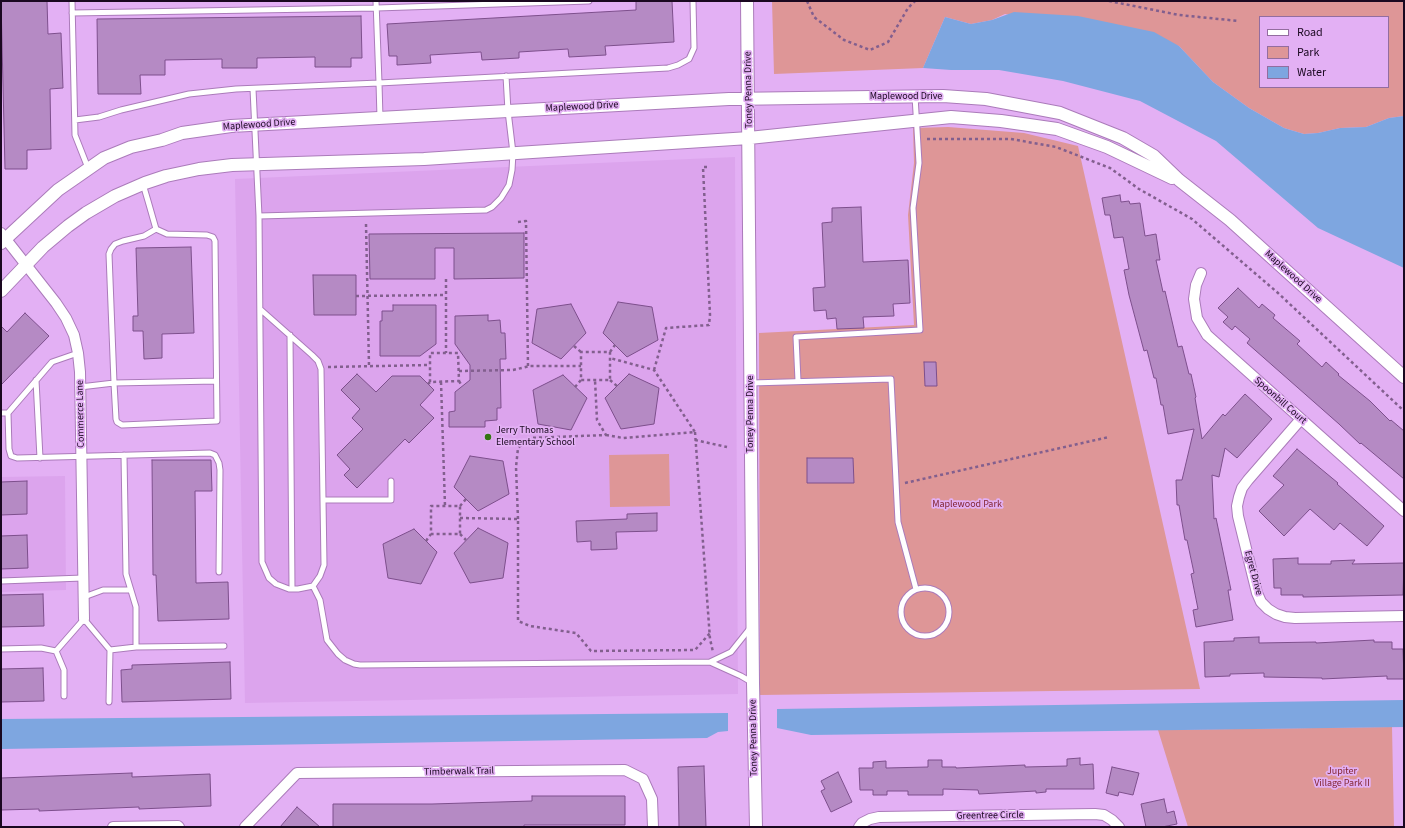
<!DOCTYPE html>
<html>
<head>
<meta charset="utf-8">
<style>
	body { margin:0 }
	#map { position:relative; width:1405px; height:828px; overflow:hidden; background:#e3b0f4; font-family:"Source Sans 3",sans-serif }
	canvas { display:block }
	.frame { position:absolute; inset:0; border:2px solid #1a0820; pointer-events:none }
	.legend { position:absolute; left:1259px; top:16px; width:130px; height:72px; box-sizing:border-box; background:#e3b0f4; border:1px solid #936d9f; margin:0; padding:5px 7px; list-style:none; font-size:12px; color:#1a0820 }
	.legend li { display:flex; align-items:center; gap:8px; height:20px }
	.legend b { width:20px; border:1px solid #936d9f }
</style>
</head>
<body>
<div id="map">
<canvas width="1405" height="828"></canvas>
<div class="frame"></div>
<ul class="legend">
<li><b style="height:5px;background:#fff"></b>Road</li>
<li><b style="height:11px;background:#de9697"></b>Park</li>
<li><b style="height:11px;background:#7ea6e0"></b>Water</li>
</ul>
</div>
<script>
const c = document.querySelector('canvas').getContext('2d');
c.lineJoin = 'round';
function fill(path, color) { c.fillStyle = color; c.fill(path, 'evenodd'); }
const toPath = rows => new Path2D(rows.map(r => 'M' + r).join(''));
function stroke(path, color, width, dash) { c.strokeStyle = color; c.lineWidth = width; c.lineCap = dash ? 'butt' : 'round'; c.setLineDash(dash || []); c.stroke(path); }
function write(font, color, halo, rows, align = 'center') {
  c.font = font + ' "Source Sans 3",sans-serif'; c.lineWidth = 3.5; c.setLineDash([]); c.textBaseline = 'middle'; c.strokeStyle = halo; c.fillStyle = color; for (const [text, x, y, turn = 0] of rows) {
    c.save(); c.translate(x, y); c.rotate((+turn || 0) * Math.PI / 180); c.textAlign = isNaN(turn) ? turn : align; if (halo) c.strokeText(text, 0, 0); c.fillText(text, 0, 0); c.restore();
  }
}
const built = toPath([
	[735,157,738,694,245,703,235,179],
	[65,476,66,590,1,592,1,477]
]);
const green = toPath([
	[772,1,1404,1,1404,116,1389,118,1366,127,1340,128,1318,133,1304,134,1284,128,1249,108,1213,82,1179,46,1005,14,992,20,971,24,945,17,923,68,774,74],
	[1260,17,1388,17,1388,87,1260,87],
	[948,127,1024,133,1078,146,1200,689,760,695,759,333,914,325,908,215,914,163,913,128],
	[669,454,670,506,610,507,609,455],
	[1392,727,1394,827,1188,827,1158,730]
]);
const water = toPath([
	[1014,12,1078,16,1154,32,1179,46,1213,82,1249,108,1284,128,1304,134,1318,133,1340,128,1366,127,1389,118,1404,116,1404,268,1318,228,1216,141,1140,101,1063,81,999,70,951,70,923,68,945,17,971,24,992,20],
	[1404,700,1404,727,811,735,777,728,777,709],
	[728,713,728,731,718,732,707,738,1,749,1,719]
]);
const building = toPath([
	[1,1,47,1,48,34,61,33,63,88,50,89,51,149,27,150,27,169,5,169,1,1],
	[636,1,672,1,674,42,605,46,606,55,569,57,568,49,519,52,519,58,482,60,481,52,430,55,431,63,397,65,397,56,389,56,387,24,636,10,636,1],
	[361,16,362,58,351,58,351,67,315,67,315,57,257,58,257,68,222,68,222,59,165,60,165,75,140,75,141,94,98,94,97,19,361,16],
	[1120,195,1121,202,1129,201,1130,204,1140,203,1145,236,1156,234,1160,260,1156,260,1163,292,1165,291,1178,347,1182,346,1189,374,1191,374,1196,397,1195,398,1202,439,1223,414,1225,416,1245,394,1272,419,1237,458,1225,448,1219,477,1212,475,1214,519,1216,518,1231,590,1228,590,1233,620,1196,627,1193,610,1198,609,1191,574,1194,573,1187,540,1185,540,1179,505,1177,505,1176,480,1182,480,1194,429,1168,434,1163,405,1161,405,1156,378,1154,378,1147,350,1144,351,1129,295,1124,270,1129,269,1123,237,1114,238,1110,215,1105,215,1102,198,1120,195],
	[861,207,863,262,908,260,910,303,893,304,894,316,863,317,864,328,837,329,836,318,827,319,826,310,814,311,813,288,825,287,822,223,832,222,832,208,861,207],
	[524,233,524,278,454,279,454,248,435,248,435,279,370,279,369,234,524,233],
	[191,247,194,333,162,334,162,358,144,359,143,331,133,331,133,316,138,316,136,248,191,247],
	[313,275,356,275,356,315,314,315,313,275],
	[1238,288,1259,308,1262,304,1275,315,1273,318,1300,341,1297,344,1322,367,1326,362,1339,374,1338,375,1370,401,1390,421,1391,420,1404,431,1404,479,1361,443,1360,444,1339,424,1247,343,1250,339,1235,326,1232,330,1223,322,1228,317,1218,308,1238,288],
	[618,302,652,307,658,340,627,357,603,333,618,302],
	[571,304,586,333,561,359,532,343,537,309,571,304],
	[393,305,436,305,436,344,420,356,380,356,380,321,382,321,382,311,393,311,393,305],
	[25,313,49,336,1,385,1,326,7,332,25,313],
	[488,315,488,321,500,320,501,333,505,333,506,359,500,359,501,408,497,408,497,420,485,421,485,427,449,427,449,412,455,411,455,392,470,380,470,365,455,344,455,316,488,315],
	[924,362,936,362,937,386,925,386,924,362],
	[357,374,376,392,392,376,420,376,434,390,420,405,434,418,409,443,405,439,357,488,344,475,350,469,337,455,363,429,352,418,360,409,341,390,357,374],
	[629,374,659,388,654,424,621,429,605,398,629,374],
	[563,375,587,398,571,430,538,424,533,390,563,375],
	[1297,449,1338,483,1337,484,1384,526,1367,546,1340,523,1334,530,1310,509,1284,536,1259,511,1284,485,1273,476,1297,449],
	[470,456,503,461,509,494,478,511,454,487,470,456],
	[807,458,853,458,854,483,807,483,807,458],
	[152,460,211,460,212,491,195,491,196,583,228,582,229,619,158,621,156,575,153,575,152,460],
	[27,481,27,514,1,515,1,482,27,481],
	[657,513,657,531,616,532,617,549,591,550,591,541,577,542,576,521,627,519,627,514,657,513],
	[478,528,508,543,503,578,470,583,454,553,478,528],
	[414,529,437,552,421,584,388,578,383,544,414,529],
	[27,535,28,568,1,569,1,536,27,535],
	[1298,558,1298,564,1331,564,1331,561,1355,560,1352,564,1404,563,1403,595,1303,597,1303,595,1281,595,1281,588,1274,588,1273,559,1298,558],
	[43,594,44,626,1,627,1,595,43,594],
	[1259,637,1259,643,1316,642,1316,643,1374,640,1374,642,1392,642,1392,649,1403,649,1404,679,1387,679,1387,676,1322,679,1322,678,1264,677,1264,673,1230,674,1230,676,1205,677,1204,642,1234,641,1234,638,1259,637],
	[230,662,231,699,122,702,121,670,132,669,132,665,230,662],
	[43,668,44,701,1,702,1,669,43,668],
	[1080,758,1080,765,1093,764,1094,789,1046,789,1046,792,1036,793,1036,791,979,794,978,790,943,789,943,795,908,795,908,791,887,791,887,795,873,795,873,790,860,790,859,768,873,768,873,762,886,761,886,768,928,767,928,760,942,760,942,767,956,767,956,768,1025,765,1025,767,1067,766,1067,759,1080,758],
	[704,766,706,827,679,827,678,767,704,766],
	[1112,767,1139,773,1133,795,1119,792,1118,796,1106,793,1112,767],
	[838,772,852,802,831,812,821,791,825,789,821,781,838,772],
	[132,773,132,777,210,774,211,806,139,809,139,807,39,811,39,809,1,810,1,778,132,773],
	[532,796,625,796,625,825,524,825,524,827,333,827,333,804,432,804,532,801,532,796],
	[1164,799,1167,813,1174,811,1177,824,1162,827,1146,827,1141,804,1164,799],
	[297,807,320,827,280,827,297,807]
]);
const path = toPath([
	[807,1,814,17,844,40,870,50,888,42,908,8,915,1],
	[1109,1,1179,15,1239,21],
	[927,139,1011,139,1056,147,1110,168,1139,189,1192,219,1278,293,1404,411],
	[518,222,526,221,528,367],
	[366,224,369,366],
	[446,279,446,353],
	[356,296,446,295],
	[574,346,581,352],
	[610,352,615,345],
	[328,367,430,365],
	[654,370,666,328,709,325,710,315,703,167,710,167],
	[459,371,513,370,530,366,581,366],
	[610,380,617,386],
	[459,381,462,386],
	[441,382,445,506],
	[428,384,430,382,459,381,458,353,430,353,430,382],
	[575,387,581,380,581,352,610,352,610,380,581,380],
	[695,432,710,639,713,652],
	[606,435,623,438,695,432,654,370,610,358],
	[695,440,727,447],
	[905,483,1109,437],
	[460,506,466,499],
	[460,518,518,519,518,621,530,626,576,633,591,651,695,650,710,633],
	[518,519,516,467,518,448,529,438,606,435,597,420,595,380],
	[460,534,466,540],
	[426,541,431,534,431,506,460,506,460,534,431,534]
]);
const service = toPath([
	[72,1,75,135,88,168],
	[72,13,377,8,589,1],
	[253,89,259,216,262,562,269,578,276,584,289,589,298,589,313,586,320,576,324,565,321,369,318,361,312,355,260,309],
	[380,118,379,83,668,68,678,65,689,59,694,48,693,1],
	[75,120,99,117,121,110,189,94,236,89,379,83,376,1],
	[259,216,486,210,492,207,501,198,509,185,512,170,513,153,508,111,506,76],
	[156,229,144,236,123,241,115,244,111,249,109,254,114,383,216,381],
	[290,335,292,589],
	[36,380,40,458],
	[798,381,796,337,920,330,913,208,919,163,915,96],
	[751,383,891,379,898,522,916,589],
	[80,387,114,383,116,419,117,422,122,425,217,421,215,241,213,237,207,235,167,234,156,229,148,201,143,184],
	[1,413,8,413,52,362,78,353],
	[8,413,9,449,11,456,17,458,210,453,215,455,219,463,220,470,219,572],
	[124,455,126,574,136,607,136,647,224,646],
	[324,500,391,500,391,481],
	[1,581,83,578],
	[313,586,320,600,327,640,338,654,345,660,354,664,360,665,710,662,741,676,753,683],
	'901 612a24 24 0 1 1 48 0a24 24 0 1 1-48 0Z',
	[84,597,103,590,130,590],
	[1,649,41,648,56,651],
	[710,662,731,652,751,627],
	[64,696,64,670,56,651,84,619,110,650],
	[109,702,110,650,136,647]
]);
const minor = toPath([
	[1,233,56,303,66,318,74,335,78,353,80,372,84,619],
	[1201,273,1196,285,1194,299,1197,318,1207,335,1404,511],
	[1301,419,1248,480,1242,488,1239,497,1237,506,1238,516,1257,593,1261,602,1268,609,1276,614,1285,617,1295,618,1404,616],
	[113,827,178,826,179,827],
	[245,827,297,773,625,770,643,779,652,799,653,827],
	[859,827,862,823,870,819,879,817,1095,814,1104,815,1112,820,1119,827]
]);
const tertiary = toPath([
	[747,1,753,683,756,827],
	[1,243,58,190,104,158,131,147,162,140,182,133,231,126,729,99,943,96,986,99,1060,113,1123,138,1154,156,1179,180,1230,220,1404,377],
	[1,291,43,247,68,226,86,213,115,196,145,183,166,176,199,169,232,165,424,159,749,138,951,117,1001,121,1057,129,1107,147,1172,178]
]);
const markers = [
	[488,437,4,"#347513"]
];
const streetNames = [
	["Toney Penna Drive",749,90,-91],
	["Maplewood Drive",906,97],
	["Maplewood Drive",582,107,-3],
	["Maplewood Drive",259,125,-4],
	["Maplewood Drive",1293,277,42],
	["Spoonbill Court",1280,401,41],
	["Commerce Lane",81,414,-91],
	["Toney Penna Drive",751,414,-90],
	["Egret Drive",1253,573,75],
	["Toney Penna Drive",754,738,-91],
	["Timberwalk Trail",459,772,-1],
	["Greentree Circle",990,816,-1]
];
const poiNames = [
	["Jerry Thomas",496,431],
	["Elementary School",496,443]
];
const parkNames = [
	["Maplewood Park",967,505],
	["Jupiter",1342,772],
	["Village Park II",1342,784]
];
fill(built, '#dca4ed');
fill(green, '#de9697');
fill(water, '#7ea6e0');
fill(building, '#b58ac4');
stroke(building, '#7d4f8c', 1);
stroke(service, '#ab7bba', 7);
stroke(minor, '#ab7bba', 12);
stroke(tertiary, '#ab7bba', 14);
stroke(path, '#825f8e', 2.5, [3, 3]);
stroke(service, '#fff', 5);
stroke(minor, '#fff', 10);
stroke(tertiary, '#fff', 12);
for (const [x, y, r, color] of markers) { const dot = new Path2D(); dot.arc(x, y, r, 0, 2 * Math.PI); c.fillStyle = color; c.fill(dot); stroke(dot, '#e3b0f4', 1.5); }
write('10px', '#1a0820', '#e3b0f4', streetNames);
write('10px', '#1a0820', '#e3b0f4', poiNames, 'left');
write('10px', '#822531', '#e3b0f4', parkNames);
</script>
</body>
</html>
